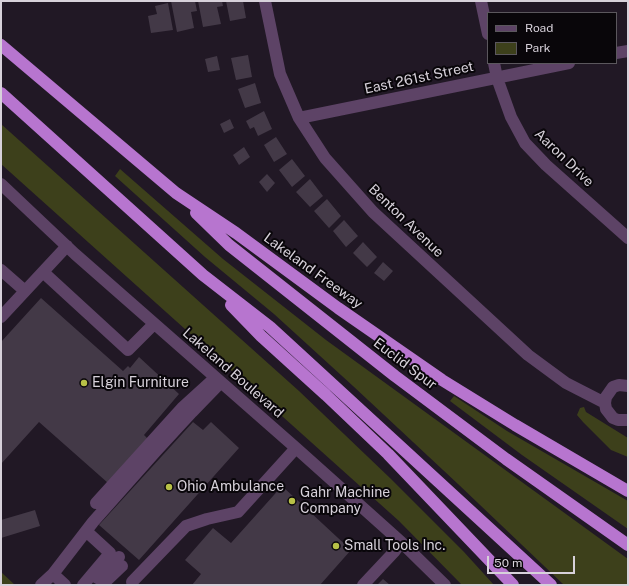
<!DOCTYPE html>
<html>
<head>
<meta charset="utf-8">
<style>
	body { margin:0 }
	#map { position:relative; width:629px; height:586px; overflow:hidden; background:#211825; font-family:"Public Sans",sans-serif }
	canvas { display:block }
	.frame { position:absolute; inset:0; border:2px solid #d7d1da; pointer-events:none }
	.legend { position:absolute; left:487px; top:12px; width:130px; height:52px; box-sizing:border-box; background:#09060a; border:1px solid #5b575d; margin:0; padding:5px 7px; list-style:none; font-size:12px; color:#d7d1da }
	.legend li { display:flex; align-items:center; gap:8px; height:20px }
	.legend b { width:20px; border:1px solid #5b575d }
	.scale { position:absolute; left:487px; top:556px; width:88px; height:18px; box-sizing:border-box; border:2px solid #d7d1da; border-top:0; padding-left:5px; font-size:12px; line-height:14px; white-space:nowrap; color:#d7d1da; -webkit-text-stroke:3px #09060a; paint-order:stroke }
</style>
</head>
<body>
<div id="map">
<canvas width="629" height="586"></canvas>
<div class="frame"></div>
<ul class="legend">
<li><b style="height:5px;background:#5d4366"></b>Road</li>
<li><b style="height:11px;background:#3d401b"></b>Park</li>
</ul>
<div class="scale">50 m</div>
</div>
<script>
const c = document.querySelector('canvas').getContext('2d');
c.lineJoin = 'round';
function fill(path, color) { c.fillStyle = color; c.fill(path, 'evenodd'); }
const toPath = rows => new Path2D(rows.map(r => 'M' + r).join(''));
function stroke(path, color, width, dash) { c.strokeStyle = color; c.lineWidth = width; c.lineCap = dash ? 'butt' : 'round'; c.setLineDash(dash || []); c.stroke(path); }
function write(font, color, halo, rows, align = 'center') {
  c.font = font + ' "Public Sans",sans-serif'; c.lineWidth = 4; c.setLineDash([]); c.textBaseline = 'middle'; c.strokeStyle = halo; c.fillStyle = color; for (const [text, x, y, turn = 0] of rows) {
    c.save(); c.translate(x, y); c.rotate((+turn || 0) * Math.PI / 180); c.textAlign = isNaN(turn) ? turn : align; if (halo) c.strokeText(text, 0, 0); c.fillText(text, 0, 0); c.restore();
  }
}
const green = toPath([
	[1,124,299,391,390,478,464,552,494,585,462,585,399,521,1,164],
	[120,169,223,259,326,340,628,559,628,585,564,585,458,484,353,386,274,314,205,257,115,176],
	[454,396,507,431,628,501,628,529,522,455,450,401],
	[584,407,586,412,628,438,628,457,611,450,583,422,577,415,580,408],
	[1,572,15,585,1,585]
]);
const building = toPath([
	[171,1,195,1,197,11,191,12,194,28,177,32],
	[198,1,222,1,223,6,217,7,221,24,203,27],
	[226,1,243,1,246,18,230,21],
	[168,3,173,30,151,33,148,16,157,14,155,6],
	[248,55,252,77,236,80,231,58],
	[217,56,220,70,208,72,205,59],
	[255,83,261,103,245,108,238,89],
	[264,111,272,129,258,136,254,127,250,129,246,121],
	[230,119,234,128,224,133,220,124],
	[276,137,287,154,274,162,264,145],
	[244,147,250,157,239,165,233,155],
	[292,159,305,176,292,187,279,170],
	[267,174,275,183,267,192,259,182],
	[310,179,323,196,310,207,296,192],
	[327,199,341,216,329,228,314,211],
	[344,220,358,236,346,247,333,231],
	[363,242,377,257,367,267,353,253],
	[383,262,393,271,384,281,374,273],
	[41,298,123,371,128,366,130,368,139,357,179,394,144,435,148,439,108,483,39,422,1,464,1,342],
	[193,422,203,430,211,422,239,448,139,560,99,525],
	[282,486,351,550,320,585,192,585,201,574,185,560,213,528,231,543],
	[35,510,40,526,1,538,1,520],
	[383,579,390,585,377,585]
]);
const minor = toPath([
	[265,1,280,74,299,118,325,158,373,212,528,355,566,383,605,403],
	[481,1,488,34],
	[616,53,628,51],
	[494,63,497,78,511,117,525,143,546,165,628,238],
	[299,118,569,63],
	[1,184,75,254,296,448,401,542,445,585],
	[1,270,25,291],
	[43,272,128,350,154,324],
	[1,317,67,246],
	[628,386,619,385,613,387,606,397,605,403,606,409,613,418,618,420,628,420],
	[96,503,182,408,215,378],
	[105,572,119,557],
	[92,575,105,582,122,566],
	[132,582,186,526,207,519,238,512,296,448],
	[41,585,53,574],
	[65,585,53,574,93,522,156,451,192,412,221,382],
	[83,585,110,553,86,531],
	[363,585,394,552,401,542]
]);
const highway = toPath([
	[1,45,176,193,236,233,338,308,442,380,515,425,628,491],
	[1,93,203,275,270,327,551,585],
	[196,213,229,245,395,376,506,459,628,545],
	[231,305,261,336,326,395,388,454,513,585]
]);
const markers = [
	[84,383,4,"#b8c147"],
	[169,487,4,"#b8c147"],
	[292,501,4,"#b8c147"],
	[336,546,4,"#b8c147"]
];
const streetNames = [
	["East 261st Street",419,78,-12],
	["Aaron Drive",564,158,44],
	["Benton Avenue",406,221,44],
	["Lakeland Freeway",313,271,36],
	["Euclid Spur",405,364,37],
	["Lakeland Boulevard",233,373,41]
];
const poiNames = [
	["Elgin Furniture",92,383],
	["Ohio Ambulance",177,487],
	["Gahr Machine",300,493],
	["Company",300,509],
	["Small Tools Inc.",344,546]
];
fill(green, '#3d401b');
fill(building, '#433947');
stroke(minor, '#5d4366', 12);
stroke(highway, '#b775cf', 12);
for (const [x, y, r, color] of markers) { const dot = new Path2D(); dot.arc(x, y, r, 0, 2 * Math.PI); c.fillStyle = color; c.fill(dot); stroke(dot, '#09060a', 1.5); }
write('14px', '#d7d1da', '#09060a', streetNames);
write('14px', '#d7d1da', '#09060a', poiNames, 'left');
</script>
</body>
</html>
